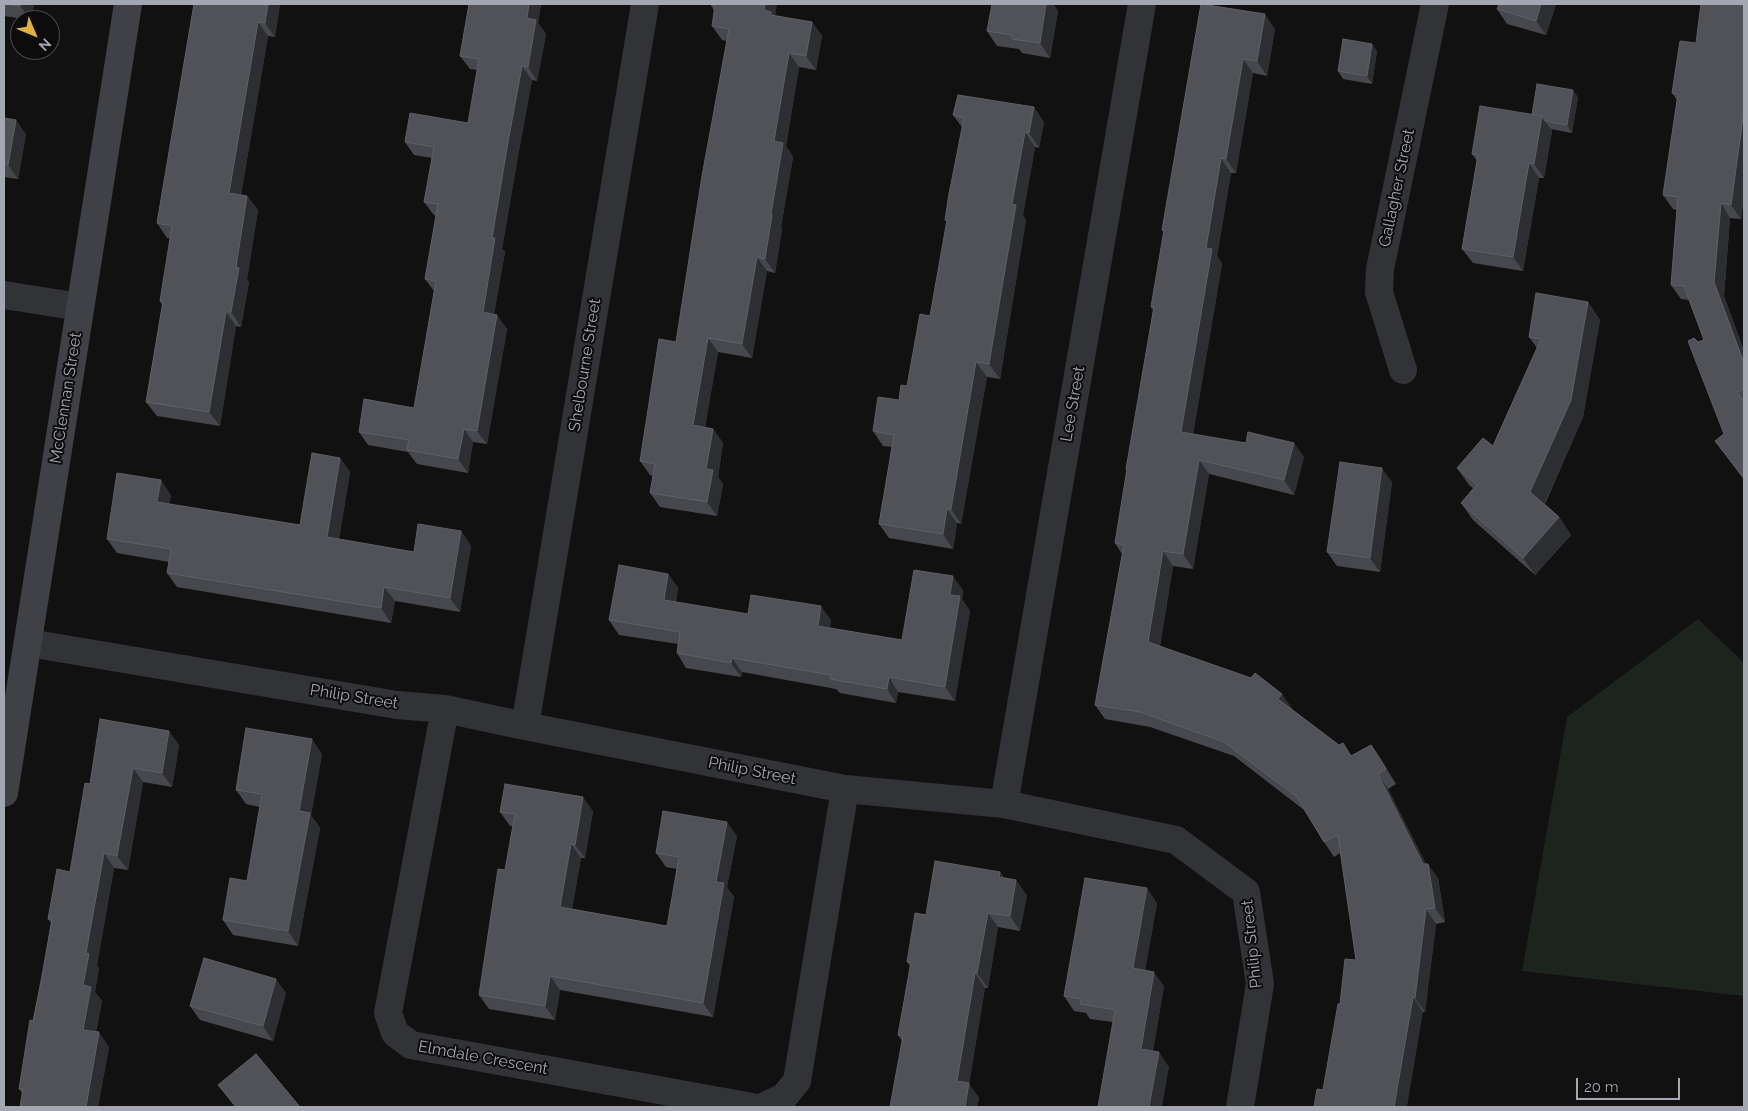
<!DOCTYPE html>
<html>
<head>
<meta charset="utf-8">
<style>
	body { margin:0 }
	#map { position:relative; width:1748px; height:1111px; overflow:hidden; background:#111112; font-family:Raleway,sans-serif }
	canvas { display:block }
	.frame { position:absolute; inset:0; border:5px solid #a3a7b1; pointer-events:none }
	.north { position:absolute; left:10px; top:10px; width:50px; height:50px; box-sizing:border-box; background:#0c0c0d; border:1px solid #484a4f; border-radius:50%; rotate:135deg; font-size:14px; font-weight:700; line-height:20px; text-align:center; color:#a3a7b1 }
	.north::after { content:''; display:block; margin:auto; width:18px; height:22px; background:#e0b13a; clip-path:polygon(50% 0,100% 100%,50% 72%,0 100%) }
	.scale { position:absolute; left:1576px; top:1078px; width:104px; height:22px; box-sizing:border-box; border:2px solid #a3a7b1; border-top:0; padding-left:6px; font-size:15px; line-height:18px; white-space:nowrap; color:#a3a7b1; -webkit-text-stroke:4px #0c0c0d; paint-order:stroke }
</style>
</head>
<body>
<div id="map">
<canvas width="1748" height="1111"></canvas>
<div class="frame"></div>
<div class="north">N</div>
<div class="scale">20 m</div>
</div>
<script>
const c = document.querySelector('canvas').getContext('2d');
c.lineJoin = 'round';
function fill(path, color) { c.fillStyle = color; c.fill(path, 'evenodd'); }
const toPath = rows => new Path2D(rows.map(r => 'M' + r).join(''));
function stroke(path, color, width, dash) { c.strokeStyle = color; c.lineWidth = width; c.lineCap = dash ? 'butt' : 'round'; c.setLineDash(dash || []); c.stroke(path); }
function write(font, color, halo, rows, align = 'center') {
  c.font = font + ' Raleway,sans-serif'; c.lineWidth = 4; c.setLineDash([]); c.textBaseline = 'middle'; c.strokeStyle = halo; c.fillStyle = color; for (const [text, x, y, turn = 0] of rows) {
    c.save(); c.translate(x, y); c.rotate((+turn || 0) * Math.PI / 180); c.textAlign = isNaN(turn) ? turn : align; if (halo) c.strokeText(text, 0, 0); c.fillText(text, 0, 0); c.restore();
  }
}
const green = toPath([
	[1698,619,1744,663,1744,996,1522,971,1567,717]
]);
const street = toPath([
	[4,295,80,307],
	[1403,370,1379,292,1380,269,1435,4],
	[29,643,397,705,445,709,525,726,845,789,1004,804,1176,840,1246,892,1260,984,1240,1107],
	[445,709,388,1013,395,1033,411,1045,752,1107],
	[525,726,645,4],
	[1004,804,1142,4],
	[763,1107,784,1097,797,1081,845,789]
]);
const secondary = toPath([
	[4,793,128,4]
]);
const wall = toPath([
	[4,4,34,4,31,20,4,16],
	[194,4,280,4,275,37,268,36,241,195,247,196,258,210,247,279,249,282,241,327,236,326,220,426,157,416,146,402,162,305,160,301,170,238,167,238,157,223],
	[469,4,541,4,538,23,546,34,537,81,532,80,518,156,502,249,505,252,494,314,507,329,487,444,473,442,468,473,417,464,408,452,368,445,359,432,414,408,434,291,425,279,436,216,434,215,424,202,432,158,414,155,405,142,468,123,477,70,470,69,460,56],
	[1046,4,1053,4,1058,11,1050,58,1022,53,1019,49,997,46,987,31],
	[1201,4,1275,29,1267,76,1253,73,1236,173,1231,173,1217,256,1222,264,1193,434,1304,457,1294,495,1209,474,1193,569,1173,566,1160,646,1292,708,1292,709,1352,756,1371,745,1381,759,1396,784,1388,789,1426,864,1438,878,1445,922,1436,924,1425,1012,1423,1012,1323,1090,1340,1004,1356,960,1340,853,1334,857,1324,842,1304,810,1234,756,1150,727,1105,719,1095,705,1122,554,1115,543,1127,470,1126,469,1153,310,1151,307,1164,232,1162,230],
	[1556,4,1546,35,1507,24,1497,9],
	[1744,4,1744,196,1741,219,1730,218,1724,296,1744,351,1744,480,1715,441,1724,434,1698,342,1704,340,1689,300,1681,299,1671,285,1677,210,1673,209,1663,195,1677,100,1672,93],
	[711,5,812,22,822,36,816,70,799,67,786,146,793,157,781,227,782,229,775,273,767,271,752,358,718,352,705,427,713,429,723,443,718,477,723,484,717,516,660,507,650,493,653,476,650,475,640,461,676,342,727,41,722,40,712,26,714,11],
	[1377,51,1372,84,1343,79,1338,71],
	[1578,97,1572,133,1551,129,1552,131,1544,178,1539,178,1523,271,1473,263,1462,249,1477,161,1472,154,1532,115],
	[953,115,1044,122,1039,148,1035,147,1023,215,1026,220,1000,379,987,377,961,524,957,523,953,549,889,538,879,524,892,447,883,446,873,431,899,400,907,386,930,316,947,221,945,220,962,127],
	[4,118,26,134,18,179,4,177],
	[1588,302,1600,320,1583,417,1545,504,1559,517,1571,535,1535,575,1473,520,1461,503,1473,488,1469,485,1457,468,1493,446,1537,348,1529,337],
	[340,458,350,472,339,539,414,552,461,531,471,546,460,612,395,601,391,623,177,587,167,573,169,562,117,553,107,539,171,495,169,504,300,525],
	[1392,482,1380,572,1337,566,1327,552],
	[668,574,678,588,676,602,748,614,831,620,830,628,902,640,963,590,962,599,970,611,955,701,898,692,896,703,840,693,836,689,742,672,741,677,686,668,677,653,678,644,619,635,609,620],
	[179,745,172,787,143,782,128,870,114,868,97,965,99,968,95,992,102,1001,96,1032,109,1047,98,1107,20,1107,22,1093,19,1089,33,1021,51,923,48,919,70,872,90,784],
	[322,754,311,815,320,828,298,946,233,935,223,920,247,881,260,807,246,804,236,790],
	[593,811,585,858,581,858,572,909,667,926,677,869,666,867,656,853,737,836,727,887,734,897,713,1017,560,990,555,1020,489,1009,479,995,505,870,513,826,510,826,500,812],
	[1000,872,1004,878,1027,895,1020,931,998,927,988,988,985,988,969,1084,979,1098,977,1107,890,1107,902,1041,898,1035,910,966,907,962],
	[1157,903,1145,970,1164,986,1153,1051,1169,1067,1113,1022,1090,1019,1086,1013,1074,1011,1064,996],
	[286,993,273,1041,200,1020,190,1006],
	[218,1085,300,1107,235,1107]
]);
const shadedWall = toPath([
	[21,4,34,4,31,20,20,6],
	[268,4,280,4,275,37,265,23],
	[529,4,541,4,538,23,546,34,537,81,528,67,527,18],
	[765,4,777,4,775,17,764,10],
	[1046,4,1053,4,1058,11,1050,58,1040,43],
	[1541,4,1556,4,1546,35,1536,21],
	[1265,14,1275,29,1267,76,1257,61],
	[258,22,268,36,239,207,229,193],
	[812,22,822,36,816,70,806,56],
	[1372,44,1377,51,1372,84,1367,76],
	[789,53,799,67,786,146,793,157,781,227,782,229,775,273,765,259,771,214,774,141],
	[1243,59,1253,73,1236,173,1226,159],
	[522,66,532,80,518,156,502,249,505,252,492,326,483,312,492,238,508,142],
	[1573,90,1578,97,1572,133,1567,125],
	[1034,107,1044,122,1039,148,1029,133],
	[1744,110,1744,196,1741,219,1731,205],
	[1542,116,1552,131,1544,178,1534,164],
	[16,120,26,134,18,179,8,165],
	[1025,132,1035,147,1023,215,1026,220,1000,379,989,364,1012,204],
	[1221,158,1231,173,1217,256,1222,264,1191,447,1181,432,1206,248],
	[1529,163,1539,178,1523,271,1513,257],
	[247,196,258,210,247,279,249,282,241,327,231,312,236,267],
	[1721,203,1730,218,1724,296,1744,351,1744,363,1714,282],
	[757,257,767,271,752,358,742,344],
	[1588,302,1600,320,1583,417,1542,509,1530,492],
	[226,312,236,326,220,426,209,412],
	[497,315,507,329,487,444,477,431],
	[708,338,718,352,703,439,693,425],
	[976,362,987,377,961,524,951,509],
	[464,429,473,442,468,473,458,459],
	[713,429,723,443,718,477,723,484,717,516,707,502,706,469],
	[1294,443,1304,457,1294,495,1284,480],
	[340,458,350,472,337,551,327,537],
	[1199,460,1209,474,1193,569,1183,554],
	[1382,468,1392,482,1380,572,1370,558],
	[161,480,171,495,167,517,157,502],
	[947,509,957,523,953,549,943,534],
	[1559,517,1571,535,1535,575,1523,558],
	[461,531,471,546,460,612,450,598],
	[1163,551,1173,566,1158,657,1148,642],
	[668,574,678,588,673,614,664,600],
	[953,576,963,590,962,599,970,611,955,701,945,687,950,595],
	[384,587,395,601,391,623,381,608],
	[821,606,831,620,828,640,818,626],
	[732,658,742,672,741,677,731,663],
	[889,677,898,692,896,703,887,689],
	[1282,694,1292,708,1289,713,1278,699],
	[169,731,179,745,172,787,162,773],
	[312,739,322,754,311,815,320,828,298,946,288,931,299,811],
	[1371,745,1381,759,1396,784,1386,769],
	[133,768,143,782,128,870,117,856],
	[1378,774,1388,789,1429,870,1428,864,1438,878,1445,922,1435,908,1423,864],
	[583,797,593,811,585,858,575,845],
	[727,822,737,836,727,887,734,897,713,1017,703,1003,716,882],
	[571,844,581,858,570,921,560,907],
	[104,853,114,868,97,965,99,968,95,992,102,1001,93,1044,83,1030,83,985,86,953],
	[1000,872,1010,886,999,877],
	[1016,880,1027,895,1020,931,1010,916],
	[1147,888,1157,903,1143,983,1133,968],
	[1426,909,1436,924,1425,1012,1415,998],
	[988,913,998,927,988,988,977,973],
	[1154,972,1164,986,1151,1063,1141,1049],
	[975,973,985,988,969,1084,979,1098,977,1107,965,1107,957,1081],
	[550,976,560,990,555,1020,545,1006],
	[276,979,286,993,273,1041,263,1026],
	[1413,997,1423,1012,1407,1107,1394,1107],
	[99,1032,109,1047,98,1107,86,1107],
	[1159,1052,1169,1067,1162,1107,1149,1107]
]);
const building = toPath([
	[8,4,21,4,20,6,8,4],
	[194,4,268,4,265,23,258,22,229,193,247,196,236,267,239,268,231,312,226,312,209,412,146,402,163,302,160,301,172,226,157,223,194,4],
	[469,4,529,4,527,18,536,20,528,67,522,66,508,142,492,238,495,238,483,312,497,315,477,431,464,429,458,459,407,450,409,440,359,432,364,399,414,408,436,281,425,279,438,204,424,202,434,147,405,142,410,113,468,123,479,59,460,56,469,4],
	[711,4,765,4,764,10,771,12,771,15,812,22,806,56,789,53,774,141,783,143,771,214,772,215,765,259,757,257,742,344,708,338,693,425,713,429,706,469,713,470,707,502,650,493,655,464,640,461,659,339,676,342,702,176,729,29,712,26,715,6,711,5,711,4],
	[992,4,1046,4,1040,43,1012,39,1012,35,987,31,992,4],
	[1201,4,1265,14,1257,61,1243,59,1226,159,1221,158,1206,248,1212,249,1181,432,1246,443,1248,432,1294,443,1284,480,1199,460,1183,554,1163,551,1148,642,1251,678,1255,673,1282,694,1278,699,1339,745,1343,743,1351,756,1371,745,1386,769,1378,774,1423,864,1428,864,1435,908,1426,909,1415,998,1413,997,1394,1107,1314,1107,1317,1089,1323,1090,1338,1004,1340,1004,1345,959,1356,960,1338,835,1324,842,1297,797,1224,742,1140,712,1095,705,1124,545,1115,543,1127,469,1126,469,1154,307,1151,307,1164,230,1162,230,1201,4],
	[1499,4,1541,4,1536,21,1497,9,1499,4],
	[1701,4,1744,4,1744,110,1731,205,1721,203,1714,282,1744,363,1744,389,1737,392,1744,402,1744,478,1715,441,1724,434,1688,341,1694,338,1698,342,1704,340,1684,286,1671,285,1678,197,1663,195,1678,94,1672,93,1680,41,1696,43,1701,4],
	[1343,39,1372,44,1367,76,1338,71,1343,39],
	[1537,84,1573,90,1567,125,1545,121,1542,116,1532,115,1537,84],
	[958,95,1034,107,1029,133,1025,132,1012,204,1016,205,989,364,976,362,951,509,947,509,943,534,879,524,894,435,873,431,878,397,899,400,901,385,907,386,920,314,930,316,947,220,945,220,949,194,964,118,953,115,958,95],
	[1480,106,1542,116,1534,164,1529,163,1513,257,1462,249,1478,155,1472,154,1480,106],
	[4,118,16,120,8,165,4,164,4,118],
	[1536,293,1588,302,1571,400,1530,492,1559,517,1523,558,1461,503,1477,485,1457,468,1483,438,1493,446,1541,339,1529,337,1536,293],
	[312,453,340,458,327,537,414,552,418,524,461,531,450,598,384,587,381,608,167,573,171,549,107,539,117,473,161,480,157,502,300,525,312,453],
	[1340,462,1382,468,1370,558,1327,552,1340,462],
	[619,565,668,574,664,600,748,614,751,595,821,606,818,626,902,640,914,570,953,576,950,595,960,596,945,687,889,677,887,689,830,679,831,675,732,658,731,663,677,653,680,632,609,620,619,565],
	[100,719,169,731,162,773,133,768,117,856,104,853,86,953,89,954,83,985,91,987,83,1030,99,1032,86,1107,20,1107,23,1089,19,1089,30,1020,33,1021,42,978,52,919,48,919,57,869,70,872,85,783,90,784,100,719],
	[246,728,312,739,299,811,310,813,288,931,223,920,230,878,247,881,262,794,236,790,246,728],
	[505,784,583,797,575,845,571,844,560,907,667,926,679,857,656,853,663,811,727,822,716,882,724,883,703,1003,550,976,545,1006,479,995,498,869,505,870,515,814,500,812,505,784],
	[935,861,1000,872,999,877,1016,880,1010,916,988,913,977,973,975,973,957,1081,969,1083,965,1107,890,1107,903,1036,898,1035,911,962,907,962,915,913,926,915,935,861],
	[1085,878,1147,888,1133,968,1154,972,1141,1049,1159,1052,1149,1107,1098,1107,1115,1010,1080,1004,1081,999,1064,996,1085,878],
	[204,958,276,979,263,1026,190,1006,204,958],
	[256,1054,300,1107,237,1107,218,1085,256,1054]
]);
const streetNames = [
	["Gallagher Street",1397,188,-78],
	["Shelbourne Street",585,365,-81],
	["McClennan Street",66,398,-81],
	["Lee Street",1073,404,-80],
	["Philip Street",354,697,9],
	["Philip Street",752,771,11],
	["Philip Street",1252,944,-96],
	["Elmdale Crescent",483,1058,10]
];
fill(green, '#1d241e');
stroke(street, '#323337', 28);
stroke(secondary, '#404146', 28);
fill(wall, '#47484d');
fill(shadedWall, '#2d2e31');
fill(building, '#515257');
stroke(building, '#5e6065', 1);
write('16px', '#a3a7b1', '#0c0c0d', streetNames);
</script>
</body>
</html>
